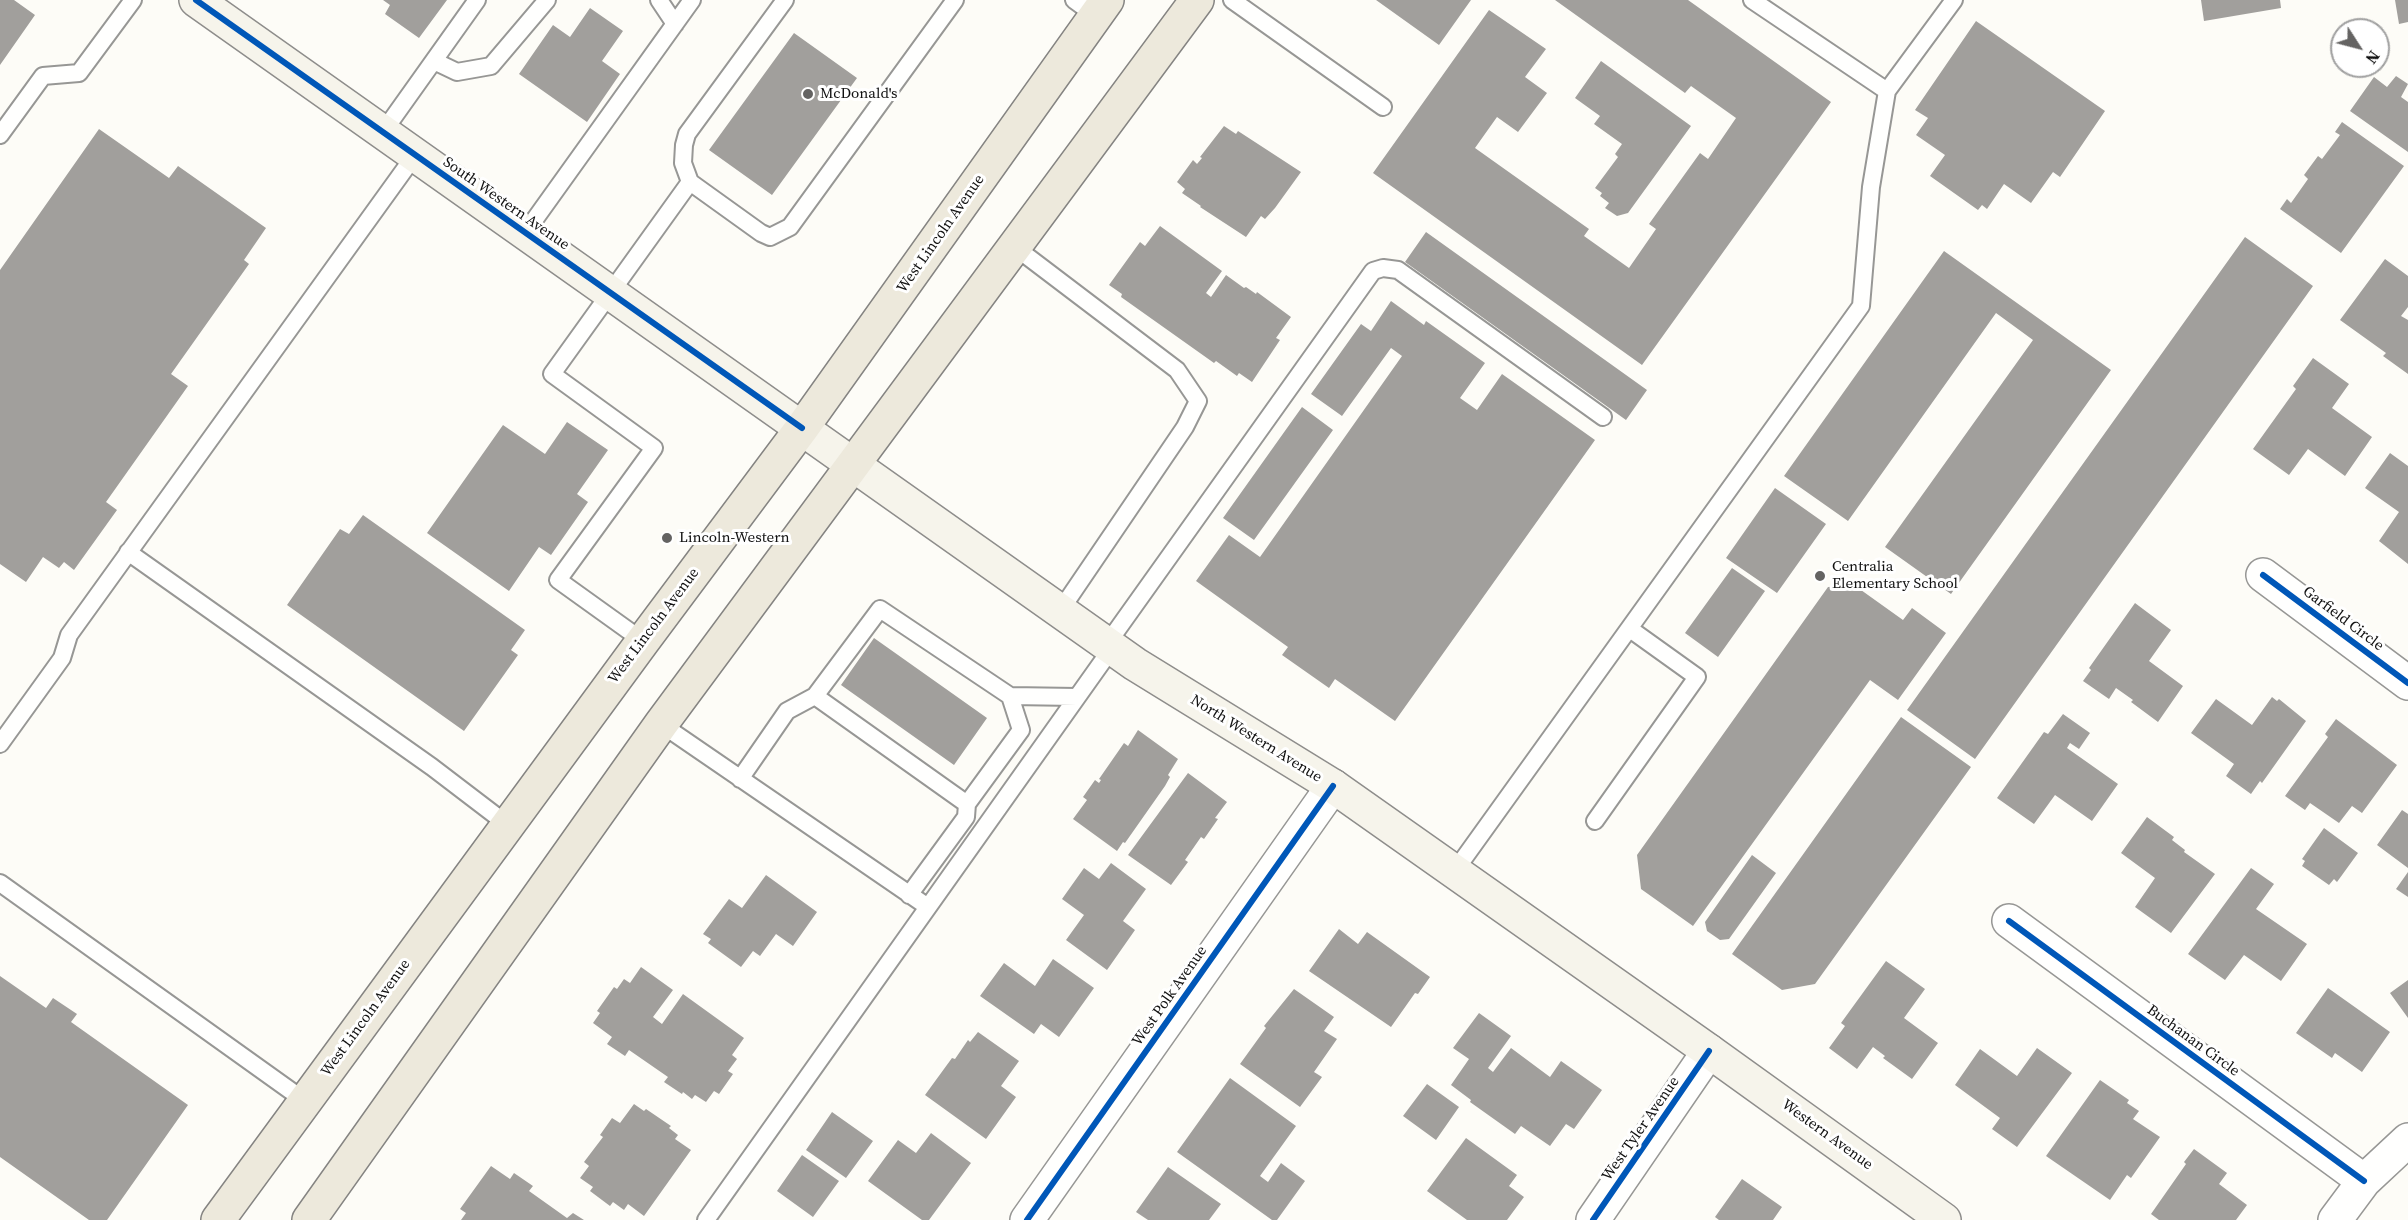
<!DOCTYPE html>
<html>
<head>
<meta charset="utf-8">
<style>
	body { margin:0 }
	#map { position:relative; width:2408px; height:1220px; overflow:hidden; background:#fdfcf7; font-family:"Source Serif 4",serif }
	canvas { display:block }
	.north { position:absolute; left:2330px; top:18px; width:60px; height:60px; box-sizing:border-box; background:#fff; border:2px solid #a0a0a0; border-radius:50%; rotate:126deg; font-size:16px; font-weight:700; line-height:24px; text-align:center; color:#111 }
	.north::after { content:''; display:block; margin:auto; width:21px; height:27px; background:#646362; clip-path:polygon(50% 0,100% 100%,50% 72%,0 100%) }
</style>
</head>
<body>
<div id="map">
<canvas width="2408" height="1220"></canvas>
<div class="north">N</div>
</div>
<script>
const c = document.querySelector('canvas').getContext('2d');
c.lineJoin = 'round';
function fill(path, color) { c.fillStyle = color; c.fill(path, 'evenodd'); }
const toPath = rows => new Path2D(rows.map(r => 'M' + r).join(''));
function stroke(path, color, width, dash) { c.strokeStyle = color; c.lineWidth = width; c.lineCap = dash ? 'butt' : 'round'; c.setLineDash(dash || []); c.stroke(path); }
function write(font, color, halo, rows, align = 'center') {
  c.font = font + ' "Source Serif 4",serif'; c.lineWidth = 6; c.setLineDash([]); c.textBaseline = 'middle'; c.strokeStyle = halo; c.fillStyle = color; for (const [text, x, y, turn = 0] of rows) {
    c.save(); c.translate(x, y); c.rotate((+turn || 0) * Math.PI / 180); c.textAlign = isNaN(turn) ? turn : align; if (halo) c.strokeText(text, 0, 0); c.fillText(text, 0, 0); c.restore();
  }
}
const building = toPath([
	[0,0,14,0,35,15,0,65],
	[383,0,447,0,419,38,385,14,390,5],
	[1376,0,1471,0,1439,45],
	[1555,0,1688,0,1831,102,1642,365,1373,173,1489,10,1546,49,1525,77,1547,93,1518,132,1497,117,1475,148,1589,229,1584,236,1629,268,1656,229,1649,224,1700,153,1708,159,1736,118,1691,86,1685,93],
	[2201,0,2280,0,2281,8,2204,21],
	[2395,0,2408,0,2408,22,2399,24],
	[590,8,623,31,602,61,620,74,587,122,519,74,553,25,570,37],
	[1976,21,2105,111,2060,177,2053,172,2031,203,2004,184,1987,209,1982,205,1978,210,1930,176,1945,155,1916,135,1928,118,1915,110],
	[794,33,857,78,772,195,709,150],
	[1601,61,1691,126,1628,213,1617,216,1605,208,1609,203,1600,196,1602,193,1595,188,1618,157,1615,154,1622,144,1594,124,1600,116,1575,98],
	[2396,76,2408,84,2401,97,2408,102,2408,152,2350,111,2374,77,2387,87],
	[2342,122,2404,166,2341,253,2280,209,2287,199,2291,203,2308,179,2304,175,2318,156,2322,159,2340,135,2335,132],
	[1224,126,1236,134,1238,131,1301,172,1275,208,1265,219,1261,216,1246,237,1200,207,1201,206,1182,193,1185,189,1177,182,1193,160,1197,164,1202,158,1200,157],
	[99,129,169,178,178,166,266,228,244,260,249,264,171,374,188,386,106,502,117,510,74,570,64,562,59,568,43,557,26,582,0,564,0,270],
	[1160,226,1222,271,1206,293,1211,297,1226,275,1244,288,1246,287,1256,294,1257,292,1291,317,1276,338,1280,340,1252,382,1239,373,1237,376,1216,361,1214,363,1121,297,1122,294,1109,285,1140,242,1145,246],
	[1426,232,1647,390,1626,420,1405,262],
	[2245,237,2313,286,1975,759,1907,710],
	[1944,251,2111,370,1951,594,1885,547,2033,340,1996,313,1848,521,1784,476],
	[2385,259,2408,276,2408,307,2401,316,2408,320,2408,374,2383,356,2386,353,2340,320],
	[1391,301,1424,325,1426,321,1485,363,1460,398,1477,410,1502,374,1595,440,1395,721,1335,679,1329,688,1282,655,1288,647,1196,581,1229,535,1260,557,1402,356,1391,348,1342,416,1311,394,1361,324,1371,331],
	[2313,358,2349,384,2332,408,2372,437,2345,476,2308,449,2289,475,2253,449,2296,389,2293,386],
	[1302,407,1333,430,1254,540,1223,518],
	[567,422,608,450,577,494,588,502,551,555,539,547,509,591,427,533,503,425,545,454],
	[2390,453,2408,466,2408,564,2379,541,2399,512,2365,488],
	[1775,488,1826,524,1777,593,1726,558],
	[363,515,525,630,511,650,518,655,464,731,287,605,340,529,349,534],
	[1732,568,1765,591,1718,657,1685,633],
	[1854,585,1903,620,1912,608,1946,633,1898,700,1870,680,1693,926,1641,889,1637,855,1828,587],
	[2135,603,2171,630,2149,661,2183,686,2158,722,2131,702,2133,700,2116,688,2109,699,2083,681,2091,670,2089,668],
	[874,638,987,718,954,765,841,685],
	[2272,697,2277,701,2279,699,2306,721,2262,783,2260,781,2251,794,2226,776,2234,764,2191,733,2216,699,2252,725],
	[2063,714,2090,733,2079,749,2070,743,2067,748,2118,784,2092,821,2055,795,2034,824,1997,798,2044,732,2048,734],
	[1901,717,1971,767,1815,984,1782,990,1732,954],
	[2336,719,2397,765,2362,813,2352,806,2339,823,2310,803,2305,810,2285,796,2328,737,2325,734],
	[1138,730,1178,759,1168,775,1170,777,1165,786,1125,843,1123,842,1117,851,1073,819,1087,800,1083,797,1095,780,1099,783,1101,780,1099,779,1124,743,1128,746],
	[1188,773,1227,802,1215,818,1218,819,1204,839,1201,837,1185,860,1188,862,1171,885,1128,855],
	[2402,810,2408,814,2408,868,2377,845],
	[2147,817,2174,837,2172,840,2185,850,2184,852,2215,874,2171,933,2135,907,2155,878,2121,853],
	[2324,828,2358,853,2337,882,2334,879,2329,885,2302,866,2305,861,2302,859],
	[1752,855,1776,873,1729,939,1720,940,1707,931,1705,922],
	[1111,863,1146,889,1123,921,1135,930,1107,970,1066,940,1084,915,1062,899,1084,868,1099,879],
	[2251,868,2274,884,2256,909,2307,944,2281,981,2244,955,2225,980,2188,954],
	[2408,872,2408,897,2396,889],
	[766,875,817,912,793,946,776,934,760,956,753,951,741,967,708,943,711,939,703,934,729,899,742,908],
	[1339,929,1358,944,1367,932,1430,977,1418,994,1415,993,1391,1027,1309,971],
	[1053,959,1094,988,1059,1037,1041,1024,1034,1034,980,996,1004,963,1035,986],
	[1886,961,1925,989,1904,1018,1938,1043,1912,1079,1883,1058,1885,1056,1873,1047,1857,1069,1829,1048,1845,1026,1841,1023],
	[641,967,673,990,653,1017,662,1024,683,994,744,1038,732,1055,737,1059,728,1071,733,1074,719,1094,714,1091,706,1102,695,1095,692,1099,683,1092,682,1094,664,1082,668,1077,629,1050,625,1056,607,1044,612,1037,593,1023,600,1013,597,1011,614,987,617,989,624,979,630,983],
	[0,976,46,1008,53,998,77,1014,71,1022,188,1105,107,1220,89,1220,0,1157],
	[2408,980,2408,1018,2390,993],
	[2328,988,2390,1032,2362,1072,2335,1053,2332,1058,2296,1033],
	[1294,989,1334,1017,1324,1031,1337,1039,1314,1072,1322,1077,1300,1107,1240,1064,1266,1028,1264,1026],
	[1479,1013,1511,1036,1488,1068,1493,1072,1511,1048,1550,1077,1561,1061,1602,1090,1574,1129,1566,1124,1550,1146,1521,1126,1515,1134,1470,1102,1471,1100,1451,1085,1469,1059,1453,1048],
	[978,1032,1019,1061,1001,1086,1016,1097,986,1139,925,1095,952,1058,955,1059,968,1040,970,1042],
	[2037,1048,2072,1073,2017,1147,1992,1129,2000,1118,1955,1085,1980,1049,2017,1076],
	[1230,1078,1296,1126,1260,1176,1268,1182,1281,1163,1305,1181,1277,1220,1272,1220,1177,1152],
	[2100,1080,2129,1100,2127,1103,2139,1111,2133,1119,2160,1137,2131,1178,2127,1175,2110,1200,2046,1156],
	[1427,1084,1459,1107,1436,1140,1403,1116],
	[634,1104,644,1111,646,1109,671,1126,669,1128,678,1135,675,1139,691,1150,644,1216,628,1204,624,1210,613,1202,610,1206,590,1191,593,1187,580,1178,589,1166,584,1162,603,1137,600,1135,612,1118,620,1123],
	[832,1112,873,1141,846,1178,806,1150],
	[931,1133,971,1163,929,1220,922,1220,868,1181,898,1140,916,1153],
	[1466,1138,1517,1175,1509,1186,1524,1197,1507,1220,1467,1220,1427,1191],
	[2194,1149,2227,1173,2219,1184,2247,1205,2236,1220,2159,1220,2151,1214,2186,1164,2184,1162],
	[802,1155,839,1181,813,1217,777,1191],
	[491,1166,510,1179,514,1173,533,1186,529,1191,567,1218,573,1213,584,1220,461,1220,466,1213,460,1209],
	[1168,1167,1221,1204,1209,1220,1148,1220,1136,1212],
	[1742,1179,1782,1207,1773,1220,1719,1220,1715,1217]
]);
const lane = toPath([
	[659,0,675,24],
	[785,0,687,134,684,145,683,163,690,182,761,233,770,237,790,227,955,0],
	[1074,0,1096,16],
	[1232,0,1383,107],
	[434,61,457,72,491,66,547,0],
	[1887,91,1954,0],
	[383,132,477,0],
	[0,135,43,76,79,73,133,0],
	[525,233,692,0],
	[1015,247,1177,370,1198,401,1185,427,1060,611],
	[128,552,432,767,508,825],
	[643,641,558,580,654,448,552,374,690,182],
	[1107,644,1373,271,1383,268,1398,270,1603,417],
	[1010,696,1021,730,967,804,815,696,880,609,1010,696,1077,697],
	[661,724,928,907],
	[0,744,62,658,69,635,415,155],
	[740,779,787,711,815,696],
	[1595,821,1697,677,1630,629],
	[1454,872,1861,306,1871,187,1887,91,1752,0],
	[0,883,305,1101],
	[909,895,966,817,967,804],
	[706,1220,1112,648]
]);
const street = toPath([
	[2263,575,2408,683],
	[2009,921,2364,1181],
	[1027,1220,1333,786],
	[1593,1220,1709,1051],
	[2335,1220,2364,1181,2408,1140]
]);
const secondary = toPath([
	[196,0,1135,664,1333,786,1709,1051,1944,1220]
]);
const primary = toPath([
	[218,1220,643,641,802,428,1107,0],
	[309,1220,661,724,1197,0]
]);
const cycleway = toPath([
	[196,0,802,428],
	[2263,575,2408,683],
	[2009,921,2364,1181],
	[1027,1220,1333,786],
	[1593,1220,1709,1051]
]);
const markers = [
	[808,94,6,"#646362"],
	[667,538,6,"#646362"],
	[1820,576,6,"#646362"]
];
const poiNames = [
	["McDonald's",820,94],
	["Lincoln-Western",679,538],
	["Centralia",1832,567],
	["Elementary School",1832,584]
];
const streetNames = [
	["South Western Avenue",506,204,35],
	["West Lincoln Avenue",941,234,-55],
	["Garfield Circle",2343,619,37],
	["West Lincoln Avenue",654,626,-53],
	["North Western Avenue",1256,739,32],
	["West Polk Avenue",1170,996,-55],
	["West Lincoln Avenue",366,1018,-54],
	["Buchanan Circle",2193,1041,36],
	["West Tyler Avenue",1641,1129,-55],
	["Western Avenue",1827,1135,36]
];
fill(building, '#a19f9c');
stroke(lane, '#979795', 20);
stroke(street, '#979795', 36);
stroke(secondary, '#8e8d8b', 36);
stroke(primary, '#858482', 36);
stroke(lane, '#fffffe', 16);
stroke(street, '#fffffe', 33);
stroke(secondary, '#f6f4eb', 33);
stroke(primary, '#ede9dc', 33);
stroke(cycleway, '#0057b8', 6);
for (const [x, y, r, color] of markers) { const dot = new Path2D(); dot.arc(x, y, r, 0, 2 * Math.PI); c.fillStyle = color; c.fill(dot); stroke(dot, '#fff', 2); }
write('15px', '#111', '#fff', poiNames, 'left');
write('15px', '#111', '#fff', streetNames);
</script>
</body>
</html>
